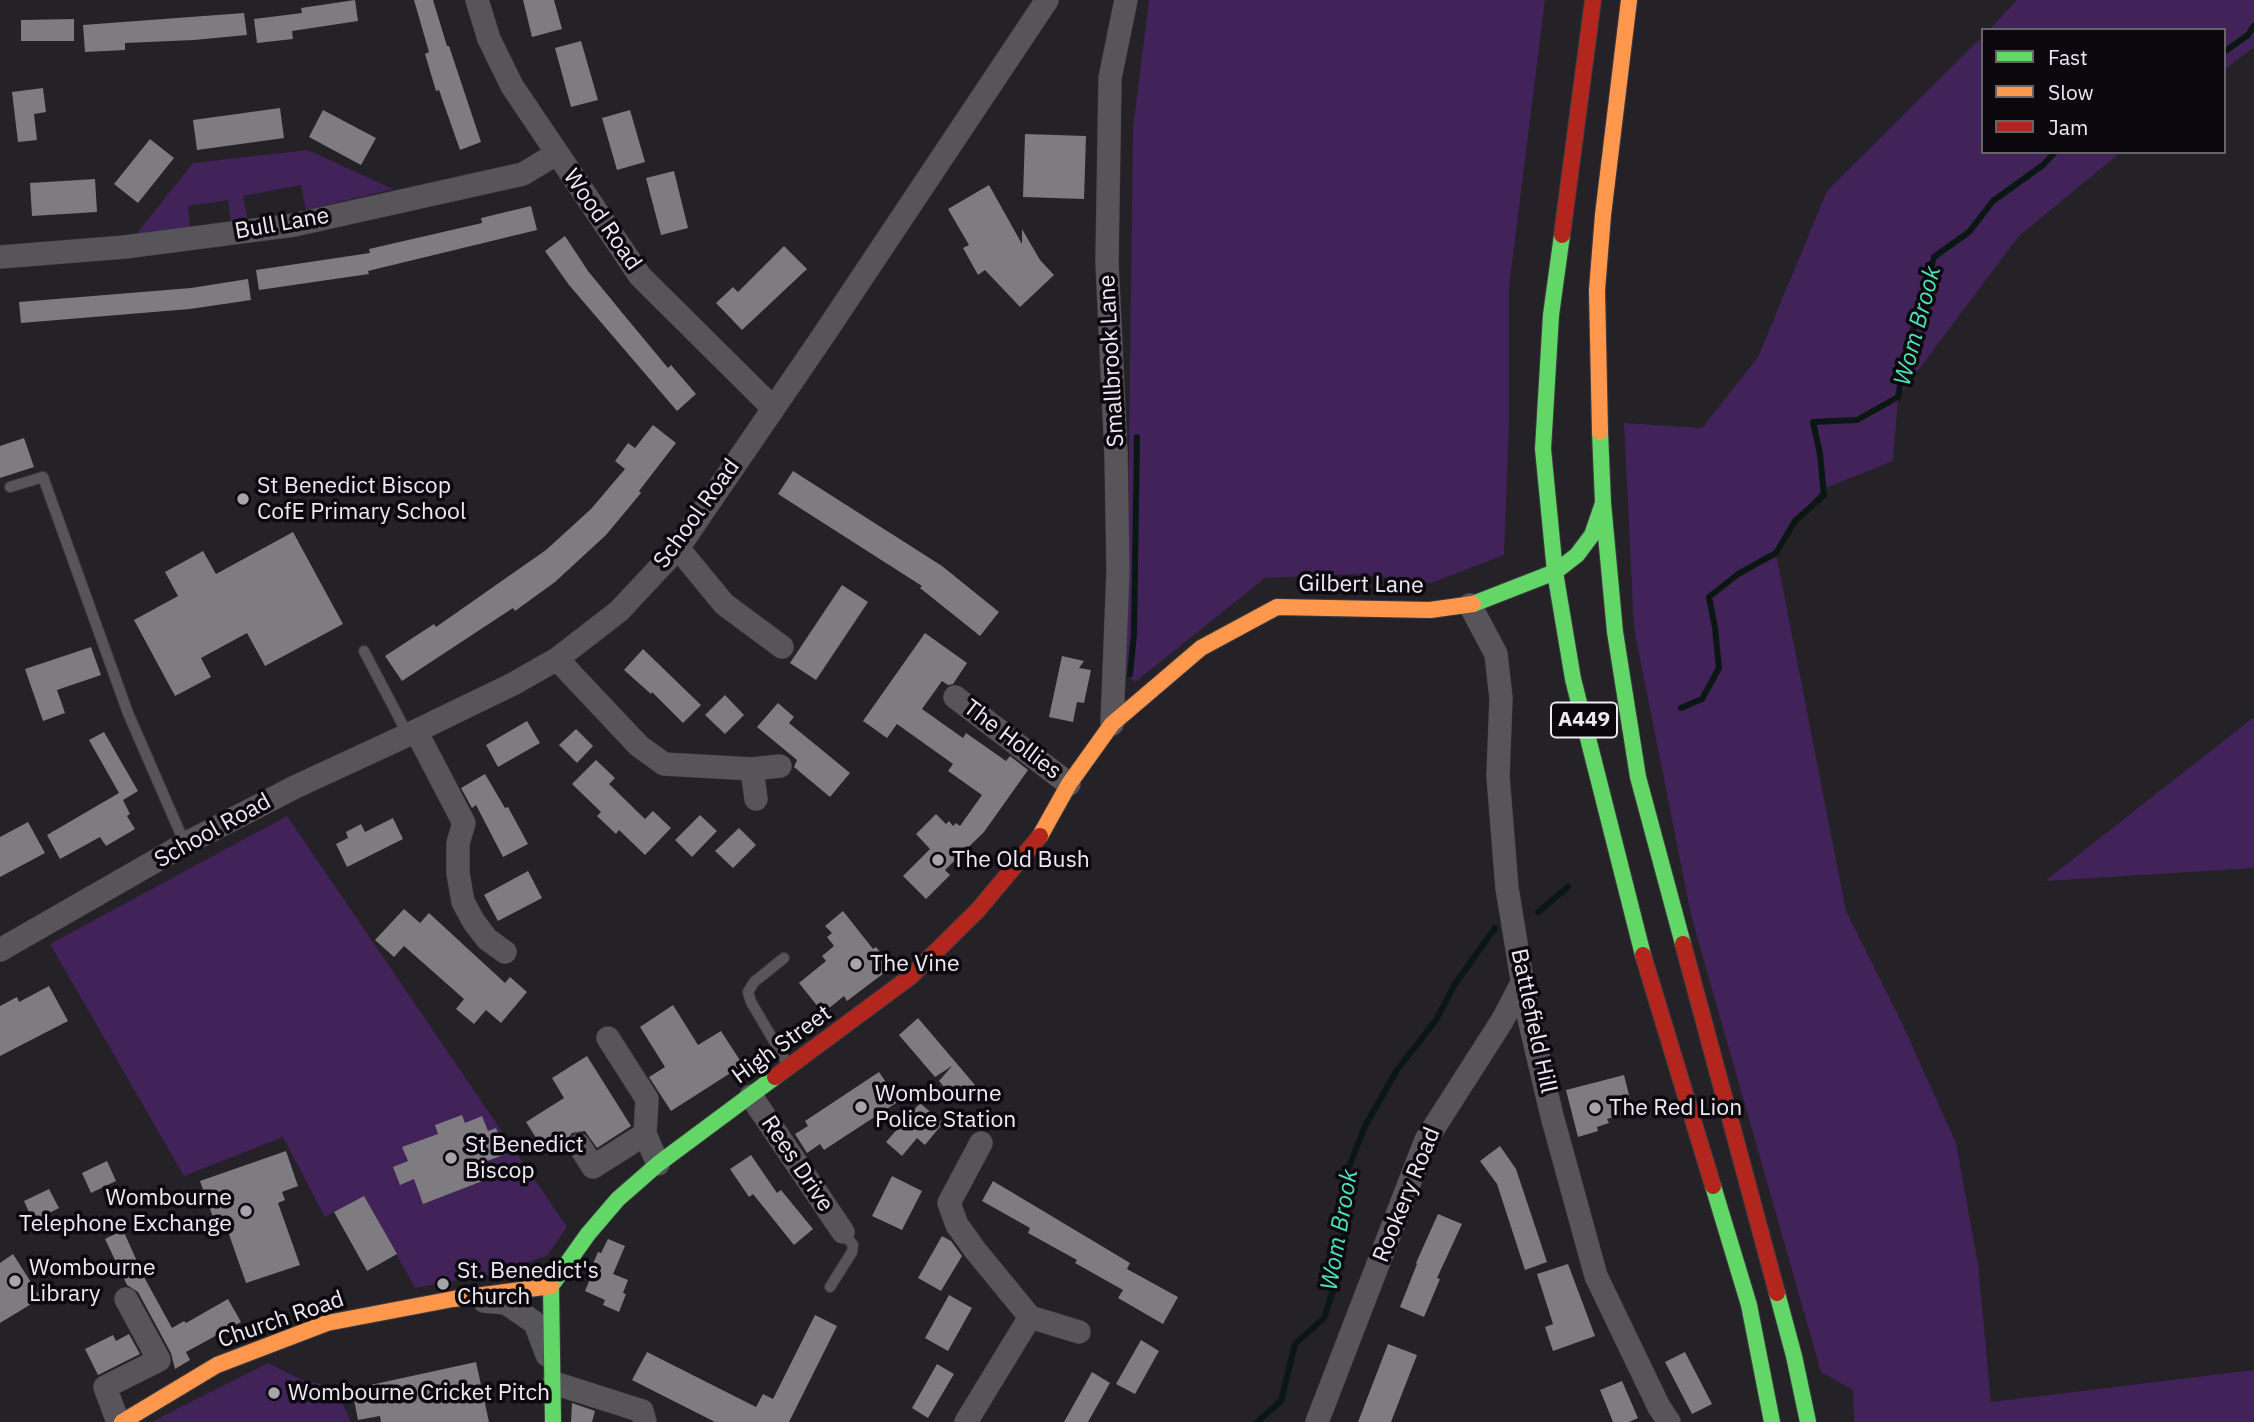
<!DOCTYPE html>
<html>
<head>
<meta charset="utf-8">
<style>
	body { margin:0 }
	#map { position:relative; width:2254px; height:1422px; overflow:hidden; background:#242127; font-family:"IBM Plex Sans",sans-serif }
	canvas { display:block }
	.legend { position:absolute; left:1981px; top:28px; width:245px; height:126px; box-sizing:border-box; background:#0c090e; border:2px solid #666369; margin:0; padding:9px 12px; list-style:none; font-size:21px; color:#eeeaf2 }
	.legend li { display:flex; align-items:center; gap:14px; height:35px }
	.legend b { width:35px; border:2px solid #666369 }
</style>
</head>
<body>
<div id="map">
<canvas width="2254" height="1422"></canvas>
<ul class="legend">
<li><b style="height:9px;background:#63d668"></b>Fast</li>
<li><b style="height:9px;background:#ff974d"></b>Slow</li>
<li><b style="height:9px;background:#b3261e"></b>Jam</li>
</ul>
</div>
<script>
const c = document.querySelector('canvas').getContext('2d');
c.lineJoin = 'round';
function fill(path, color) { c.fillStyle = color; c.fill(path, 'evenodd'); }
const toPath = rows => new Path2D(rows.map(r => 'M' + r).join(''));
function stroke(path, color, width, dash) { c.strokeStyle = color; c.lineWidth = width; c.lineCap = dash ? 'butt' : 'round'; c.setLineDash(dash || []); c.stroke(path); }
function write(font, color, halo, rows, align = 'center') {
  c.font = font + ' "IBM Plex Sans",sans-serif'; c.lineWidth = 7; c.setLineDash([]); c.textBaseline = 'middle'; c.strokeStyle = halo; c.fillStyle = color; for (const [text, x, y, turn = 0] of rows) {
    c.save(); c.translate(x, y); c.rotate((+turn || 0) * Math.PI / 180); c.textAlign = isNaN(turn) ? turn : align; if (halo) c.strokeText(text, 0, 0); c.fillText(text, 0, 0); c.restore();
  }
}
const green = toPath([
	[1149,0,1545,0,1509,287,1509,421,1504,555,1431,583,1354,574,1265,578,1135,682,1119,668,1127,616,1133,128],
	[2017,0,2254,0,2254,47,2224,70,2224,30,1989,30],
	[1983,36,1983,152,2121,152,2019,236,1898,397,1893,461,1823,489,1795,521,1776,553,1846,911,1900,1019,1956,1143,1978,1264,1991,1402,2254,1370,2254,1422,1854,1422,1853,1390,1821,1372,1691,915,1634,628,1624,423,1702,428,1758,357,1827,191],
	[308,150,393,189,306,210,301,185,243,196,248,222,231,223,228,200,188,206,190,228,134,237,193,163],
	[2254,717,2254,868,2045,881],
	[287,816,567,1227,548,1255,499,1273,415,1288,364,1196,325,1217,283,1137,184,1176,50,944],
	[268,1363,300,1379,335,1387,351,1422,151,1422]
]);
const stream = toPath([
	[2224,52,2248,35,2254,26],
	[1130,674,1134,634,1137,437],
	[1681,708,1702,699,1719,668,1715,628,1709,597,1738,574,1776,553,1795,521,1824,495,1820,454,1813,422,1857,420,1898,397,1907,348,1922,304,1934,257,1969,232,1993,201,2043,165,2055,152],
	[1538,912,1568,887],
	[1257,1422,1281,1401,1295,1344,1324,1318,1336,1282,1345,1231,1344,1180,1365,1126,1397,1070,1436,1020,1455,984,1495,928]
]);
const building = toPath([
	[355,0,358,21,292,31,293,39,257,43,254,19,302,13,301,8],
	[414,0,433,0,447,46,449,46,481,142,460,150,439,90,436,91,425,54,429,52],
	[523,0,554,0,562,29,532,37],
	[244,13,247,35,194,40,125,43,125,50,85,52,83,25],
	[74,19,74,41,21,41,21,20],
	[581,41,598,100,571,107,555,48],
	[43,88,46,112,34,114,37,140,18,142,12,92],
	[280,108,284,138,197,150,193,120],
	[323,110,376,138,361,165,309,137],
	[630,110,645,162,617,170,602,118],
	[1025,134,1086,136,1084,199,1023,197],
	[150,139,174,158,138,203,114,184],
	[674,171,688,228,661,235,646,178],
	[95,179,97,212,32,216,30,183],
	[989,185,1022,244,1022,229,1040,260,1054,275,1020,307,985,270,978,275,963,248,969,245,948,209],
	[531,206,537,230,368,271,369,274,259,290,256,270,370,253,369,249,482,223,481,218],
	[565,236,588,271,624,315,668,368,671,365,696,394,677,411,569,285,545,251],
	[784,246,807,269,742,330,716,303,733,287,738,292],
	[248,279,251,300,190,309,21,323,19,302,191,288],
	[653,425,676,443,639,491,641,493,606,535,555,582,515,611,513,608,402,681,385,656,434,624,436,627,546,550,591,509,625,469,615,461,628,443,635,448],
	[24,438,34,467,0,478,0,446],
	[793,471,942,566,999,612,980,636,920,588,922,586,778,494],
	[293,532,343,624,265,666,247,633,201,658,211,677,175,696,134,620,178,596,165,572,203,551,216,574],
	[842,585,868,602,816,680,790,663],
	[925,633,967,663,953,684,948,685,942,681,922,709,963,738,966,733,1006,761,1010,756,1028,770,984,832,945,870,950,875,926,899,903,876,930,849,916,834,936,814,946,824,949,821,953,826,956,823,960,826,982,795,948,771,953,764,897,724,887,738,863,721],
	[91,647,101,675,57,690,65,713,43,721,25,669],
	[643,649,701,705,683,723,652,692,651,694,624,670],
	[1062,656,1084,661,1079,668,1091,670,1084,703,1077,702,1073,722,1049,717],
	[725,695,744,715,725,734,705,715],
	[778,703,794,717,789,723,850,773,830,797,794,767,797,760,757,727],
	[527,721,540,743,498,767,486,745],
	[576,729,593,746,577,763,559,745],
	[104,732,138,791,123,800,130,814,127,816,135,829,106,846,100,837,60,859,47,835,119,793,89,740],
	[596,760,615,778,609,784,645,819,653,811,671,828,645,855,619,830,616,834,597,816,601,812,572,784],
	[485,774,505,808,508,807,528,844,503,857,476,805,472,808,461,788],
	[700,815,717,831,692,857,675,840],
	[393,818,403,839,347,867,336,844,348,838,346,832,361,824,365,832],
	[28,822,45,853,0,877,0,837],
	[739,828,756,845,733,868,715,851],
	[528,871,542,898,498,921,484,895],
	[404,909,420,923,429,913,505,983,510,977,527,992,501,1023,486,1010,474,1024,456,1009,464,999,404,946,394,957,375,940],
	[843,911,873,949,876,947,892,967,847,1001,844,996,823,1013,799,983,826,961,822,956,834,946,827,937,832,933,825,926],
	[49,986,68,1021,0,1056,0,1006,17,997,19,1002],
	[673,1005,698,1045,721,1031,743,1065,671,1111,649,1077,665,1067,640,1027],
	[918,1018,975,1085,956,1101,939,1081,952,1066,935,1077,899,1035],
	[587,1056,631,1126,597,1148,585,1131,572,1133,565,1143,547,1155,526,1122,564,1098,552,1078],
	[879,1072,899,1101,824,1150,820,1144,807,1153,795,1134,808,1126,805,1121],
	[1624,1075,1630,1099,1618,1102,1621,1115,1607,1119,1609,1123,1597,1127,1598,1131,1578,1137,1566,1090],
	[920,1103,943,1123,925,1145,917,1138,902,1156,886,1142],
	[462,1115,465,1123,482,1116,488,1131,496,1128,506,1154,479,1164,485,1180,423,1204,414,1179,400,1185,393,1167,408,1161,402,1147,438,1134,435,1125],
	[1500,1146,1516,1169,1547,1262,1525,1270,1497,1184,1480,1161],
	[286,1151,298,1186,282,1192,285,1200,278,1203,300,1265,246,1283,224,1220,215,1223,200,1181],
	[751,1155,777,1193,781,1190,813,1229,794,1245,753,1194,749,1197,730,1169],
	[107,1161,116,1181,91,1193,82,1173],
	[892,1176,922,1191,902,1230,872,1216],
	[993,1181,1130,1263,1127,1269,1178,1297,1163,1324,1118,1298,1123,1290,1075,1263,1077,1260,1028,1233,1030,1228,982,1201],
	[49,1189,59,1208,33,1221,24,1201],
	[364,1196,397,1254,367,1271,334,1212],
	[1438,1214,1462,1224,1437,1278,1440,1279,1424,1317,1400,1307,1417,1264,1416,1263],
	[123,1230,144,1277,172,1328,184,1321,186,1323,228,1299,241,1322,186,1352,190,1360,175,1369,171,1353,138,1292,127,1285,105,1239],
	[942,1236,951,1241,962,1256,941,1291,918,1278],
	[608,1239,625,1246,613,1274,628,1280,623,1293,626,1294,619,1312,603,1305,605,1300,585,1291,593,1272,590,1271,598,1252,601,1253],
	[13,1254,41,1298,0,1323,0,1263],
	[1568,1264,1595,1336,1553,1351,1545,1327,1553,1324,1537,1274],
	[949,1295,972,1308,948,1351,925,1338],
	[815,1315,837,1326,789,1422,715,1422,632,1380,647,1352,756,1407,763,1394,773,1399],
	[129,1334,140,1354,98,1375,85,1349,113,1335,116,1341],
	[1141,1340,1159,1351,1135,1394,1116,1384],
	[1388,1344,1417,1355,1391,1422,1358,1422],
	[1685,1352,1712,1404,1692,1414,1665,1362],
	[476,1362,489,1422,381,1422,380,1416,358,1420,352,1389],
	[937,1364,954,1374,928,1418,912,1408],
	[1092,1372,1110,1383,1088,1422,1064,1422],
	[1622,1381,1638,1418,1629,1422,1613,1422,1600,1390],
	[572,1403,595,1411,592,1422,571,1422]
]);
const lane = toPath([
	[10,487,43,477,128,713,185,844],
	[364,651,408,735],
	[784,958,754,982,748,992,751,1002,788,1065],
	[830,1287,852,1252,853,1245,843,1232]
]);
const street = toPath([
	[477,0,489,39,512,86,640,276,773,408],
	[0,257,125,247,294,225,523,174,556,154],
	[678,548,724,604,782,647],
	[1470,605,1496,654,1501,698,1498,776,1507,888,1527,1010,1552,1116,1596,1276,1659,1407,1669,1422],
	[557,659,639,746,664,764,752,769,780,766],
	[955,697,1069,784],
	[1112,724,1118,571,1116,454,1107,262,1110,78,1126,0],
	[416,731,464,823,458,843,458,873,463,902,474,922,487,939,505,952],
	[752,769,756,799],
	[0,950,185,844,295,787,416,731,513,684,557,659,619,611,678,548,823,336,1047,0],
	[608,1038,647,1099,645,1134,658,1164],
	[751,1096,843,1232],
	[981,1143,949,1203,957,1225,975,1250,1030,1317,1079,1332],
	[579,1145,593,1167,645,1134],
	[484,1301,506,1303,535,1323,547,1355],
	[554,1383,642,1411,645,1422],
	[118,1422,105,1387,159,1360,126,1299],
	[966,1422,1030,1317],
	[1317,1422,1426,1140,1502,1021,1523,981]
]);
const fast = toPath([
	[1562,235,1551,315,1543,449,1555,572,1573,679,1643,955],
	[1600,432,1603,503,1615,632,1638,777,1683,944],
	[1473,604,1555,572,1577,555,1592,535,1603,503],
	[1713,1186,1749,1305,1772,1422],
	[1777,1293,1794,1356,1808,1422],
	[553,1422,551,1286,588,1234,618,1199,658,1164,775,1077]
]);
const slow = toPath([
	[1600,432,1597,290,1603,215,1629,0],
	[1040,836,1069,784,1112,724,1201,648,1277,607,1430,610,1473,604],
	[122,1422,217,1365,327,1323,453,1299,551,1286]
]);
const jam = toPath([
	[1562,235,1593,0],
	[1683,944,1777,1293],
	[1643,955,1713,1186],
	[775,1077,910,977,978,910,1040,836]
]);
const markers = [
	[243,499,7,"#a7a4ab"],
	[938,860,7,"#a7a4ab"],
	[856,964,7,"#a7a4ab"],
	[861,1107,7,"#a7a4ab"],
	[1595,1108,7,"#a7a4ab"],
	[451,1158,7,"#a7a4ab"],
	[246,1211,7,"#a7a4ab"],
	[15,1281,7,"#a7a4ab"],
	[443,1284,7,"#a7a4ab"],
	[274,1393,7,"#a7a4ab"]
];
const shields = [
	[1584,720,66]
];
const shieldNames = [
	["A449",1584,720]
];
const streetNames = [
	["Wood Road",602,220,55],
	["Bull Lane",282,224,-10],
	["Smallbrook Lane",1112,361,-93],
	["School Road",697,514,-54],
	["Gilbert Lane",1361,585,1],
	["The Hollies",1012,740,37],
	["School Road",213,831,-29],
	["Battlefield Hill",1533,1021,78],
	["High Street",782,1045,-36],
	["Rees Drive",797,1164,56],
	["Rookery Road",1407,1195,-68],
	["Church Road",281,1320,-19]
];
const poiNames = [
	["St Benedict Biscop",257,486],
	["CofE Primary School",257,512],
	["The Old Bush",952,860],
	["The Vine",870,964],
	["Wombourne",875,1094],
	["Police Station",875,1120],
	["The Red Lion",1609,1108],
	["St Benedict",465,1145],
	["Biscop",465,1171],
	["Wombourne",232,1198,"right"],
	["Telephone Exchange",232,1224,"right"],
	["Wombourne",29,1268],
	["Library",29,1294],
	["St. Benedict's",457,1271],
	["Church",457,1297],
	["Wombourne Cricket Pitch",288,1393]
];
const waterNames = [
	["Wom Brook",1918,326,-75],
	["Wom Brook",1340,1230,-80]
];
fill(green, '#412359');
stroke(stream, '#0b1713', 6);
fill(building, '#7e7b81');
stroke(lane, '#3e3b41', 12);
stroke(street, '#3e3b41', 24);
stroke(fast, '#3e3b41', 18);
stroke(slow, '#3e3b41', 18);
stroke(jam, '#3e3b41', 18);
stroke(lane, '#57555a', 10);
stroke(street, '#57555a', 23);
stroke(fast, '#63d668', 16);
stroke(slow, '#ff974d', 16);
stroke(jam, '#b3261e', 16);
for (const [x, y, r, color] of markers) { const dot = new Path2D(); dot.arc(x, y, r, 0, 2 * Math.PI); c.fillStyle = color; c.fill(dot); stroke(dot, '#0c090e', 2.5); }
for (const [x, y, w] of shields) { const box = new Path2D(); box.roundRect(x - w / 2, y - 17.5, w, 35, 5); c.fillStyle = '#0c090e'; c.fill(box); stroke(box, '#eeeaf2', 2); }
write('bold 21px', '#eeeaf2', null, shieldNames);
write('23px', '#eeeaf2', '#0c090e', streetNames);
write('23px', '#eeeaf2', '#0c090e', poiNames, 'left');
write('italic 24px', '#4ce3b6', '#0c090e', waterNames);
</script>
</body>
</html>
